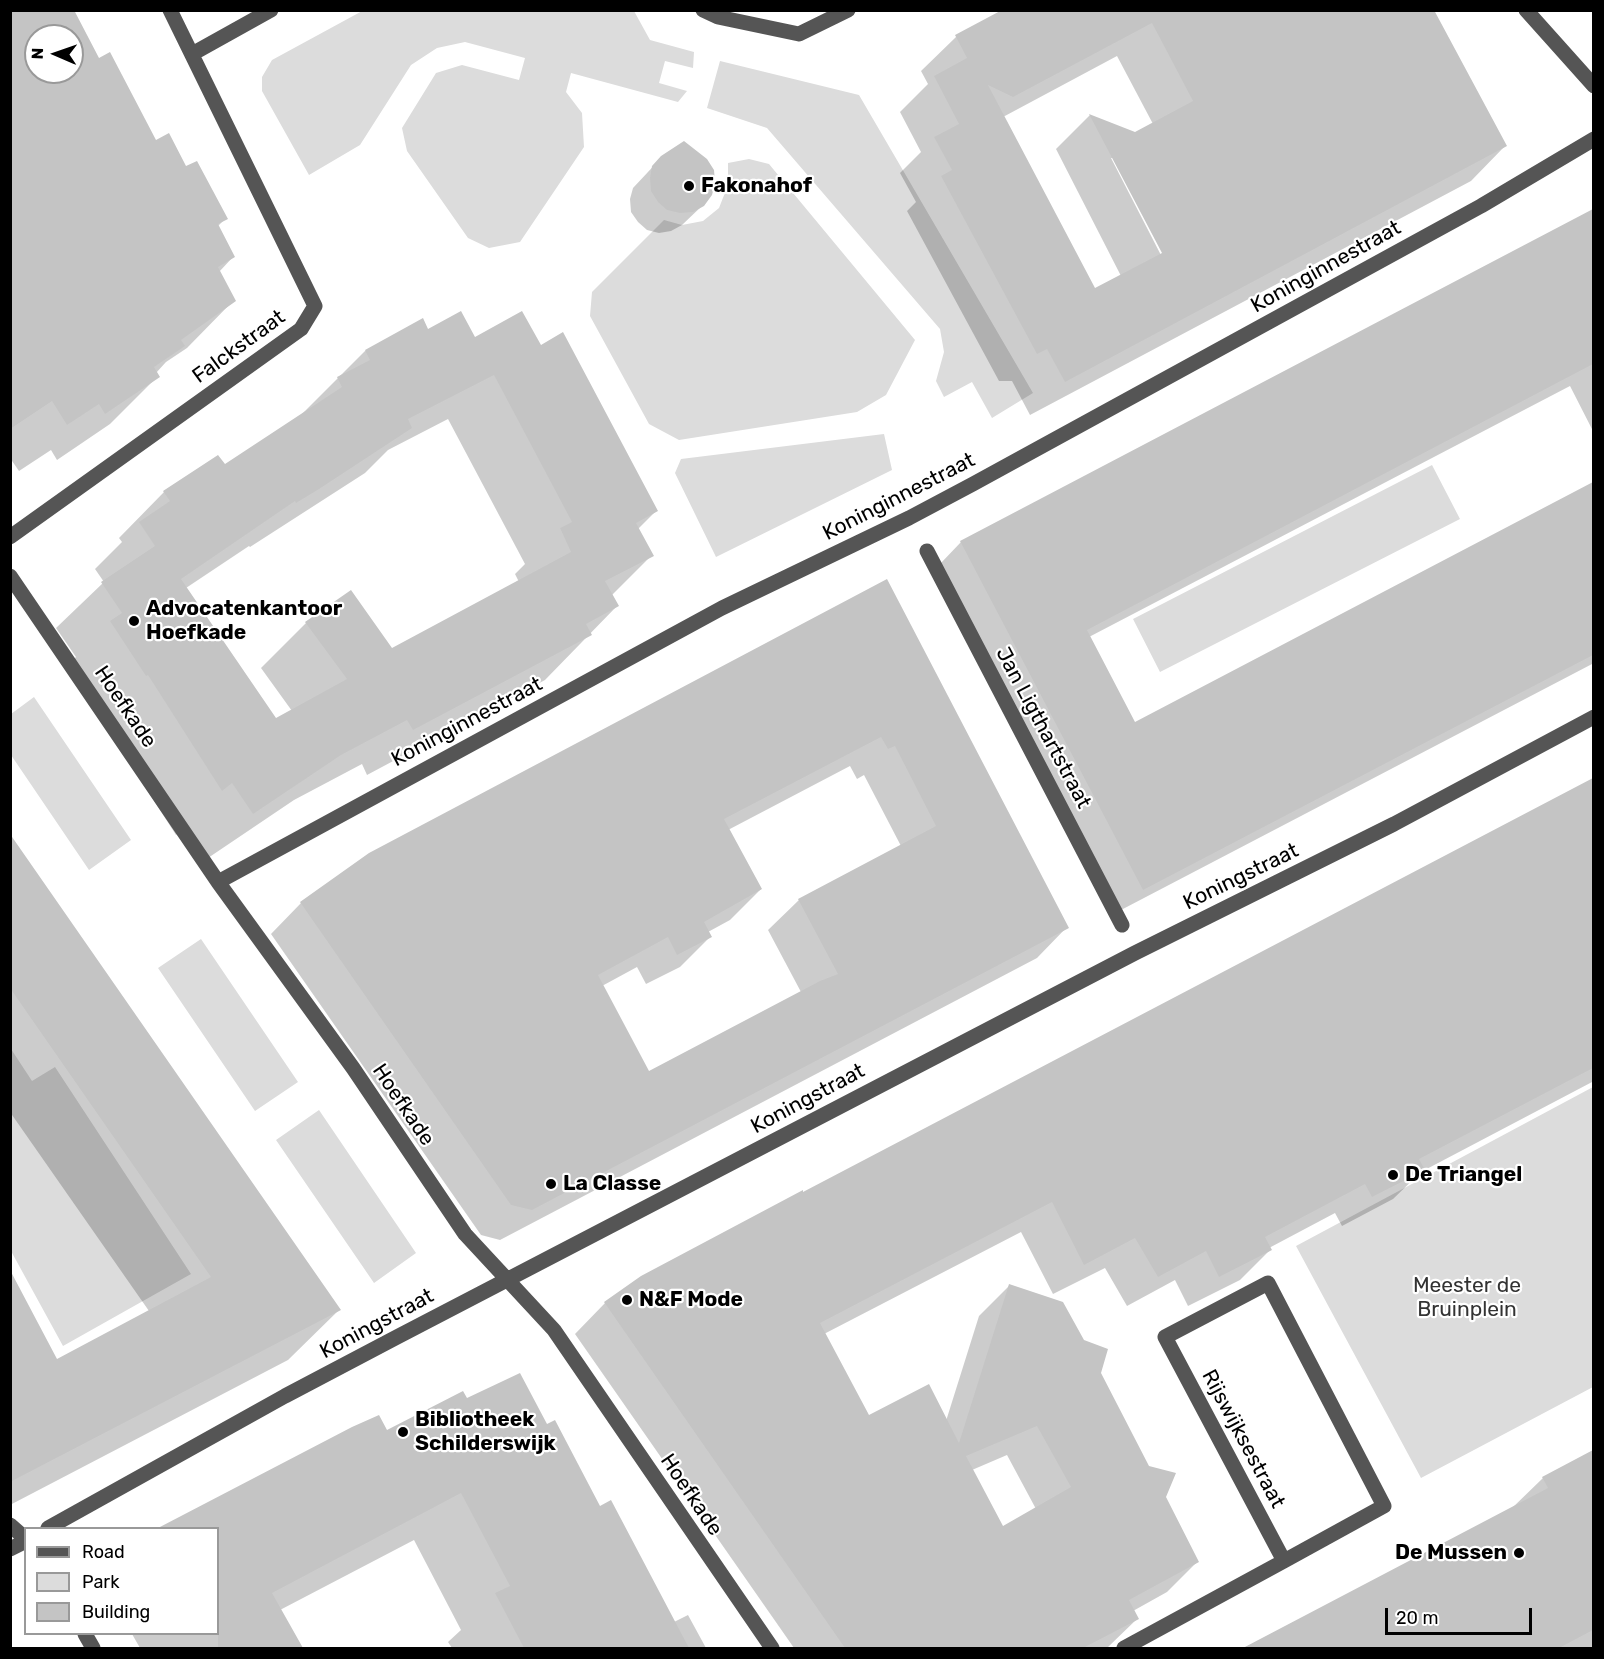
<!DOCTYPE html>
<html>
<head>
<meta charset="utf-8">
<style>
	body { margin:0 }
	#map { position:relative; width:1604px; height:1659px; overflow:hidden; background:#fff; font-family:Rubik,sans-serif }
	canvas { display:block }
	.frame { position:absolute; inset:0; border:12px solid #000; pointer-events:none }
	.legend { position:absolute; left:24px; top:1527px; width:195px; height:108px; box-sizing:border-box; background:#fff; border:2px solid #999; margin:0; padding:8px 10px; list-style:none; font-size:18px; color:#000 }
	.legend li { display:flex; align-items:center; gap:12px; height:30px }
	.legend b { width:30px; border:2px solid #999 }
	.north { position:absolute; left:24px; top:24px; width:60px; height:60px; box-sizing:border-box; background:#fff; border:2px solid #999; border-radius:50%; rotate:272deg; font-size:16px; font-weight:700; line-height:24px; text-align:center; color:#000 }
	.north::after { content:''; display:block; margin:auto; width:21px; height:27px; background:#000; clip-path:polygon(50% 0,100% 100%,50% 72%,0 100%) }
	.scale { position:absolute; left:1385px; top:1608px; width:147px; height:27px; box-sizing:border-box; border:3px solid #000; border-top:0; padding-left:8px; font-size:18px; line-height:21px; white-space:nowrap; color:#000; -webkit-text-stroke:4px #fff; paint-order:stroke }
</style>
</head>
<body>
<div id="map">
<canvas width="1604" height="1659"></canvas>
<div class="frame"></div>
<ul class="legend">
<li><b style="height:8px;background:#555"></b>Road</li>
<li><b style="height:16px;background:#dcdcdc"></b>Park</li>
<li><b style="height:16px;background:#c4c4c4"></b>Building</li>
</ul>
<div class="north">N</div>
<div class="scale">20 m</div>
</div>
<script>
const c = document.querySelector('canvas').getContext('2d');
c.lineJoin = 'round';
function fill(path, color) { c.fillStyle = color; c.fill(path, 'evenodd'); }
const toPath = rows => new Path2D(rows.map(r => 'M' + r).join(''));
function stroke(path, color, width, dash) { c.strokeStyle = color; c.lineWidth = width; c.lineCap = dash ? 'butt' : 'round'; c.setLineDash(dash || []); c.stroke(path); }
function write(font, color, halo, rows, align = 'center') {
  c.font = font + ' Rubik,sans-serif'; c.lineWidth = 4.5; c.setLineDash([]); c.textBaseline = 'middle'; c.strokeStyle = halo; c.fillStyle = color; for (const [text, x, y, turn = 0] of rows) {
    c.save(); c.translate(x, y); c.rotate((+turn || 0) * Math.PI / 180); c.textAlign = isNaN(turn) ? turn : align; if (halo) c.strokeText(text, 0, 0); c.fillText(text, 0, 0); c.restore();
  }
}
const green = toPath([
	[364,10,634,11,650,40,694,52,693,68,665,61,659,83,687,91,678,102,571,73,566,92,582,113,584,147,520,242,489,248,468,238,407,151,402,128,436,73,462,65,519,80,525,58,465,42,437,48,411,65,360,145,309,175,262,91,262,77,272,60],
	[720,61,859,95,1033,393,992,418,972,382,944,397,936,381,944,352,940,329,767,128,707,108],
	[749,159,769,164,915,340,886,395,857,412,679,440,649,424,590,316,592,292,664,220,682,225,703,221,719,208,728,185,728,163],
	[884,434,892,470,716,557,675,473,681,459],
	[1432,465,1460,519,1160,672,1133,619],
	[34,697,131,840,89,870,11,755,11,714],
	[201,939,298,1082,255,1111,158,968],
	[11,1049,32,1081,55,1067,191,1274,63,1346,11,1251],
	[1593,1087,1593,1387,1421,1478,1296,1246],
	[319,1110,416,1253,374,1283,276,1140]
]);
const shadow = toPath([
	[1005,10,1433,10,1505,146,1471,181,1030,415,1012,381,999,381,907,211,916,202,900,173,921,152,900,112,928,84,921,71,956,37],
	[1117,56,1153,124,1135,133,1090,115,1056,149,1121,276,1094,290,1003,117],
	[1111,158,1114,158,1166,259,1164,261],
	[10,119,156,142,185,168,226,218,217,227,233,257,219,272,234,300,187,348,166,362,156,373,158,376,110,424,57,460,51,450,19,471,10,458],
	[662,157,703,205,682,225,671,231,659,233,647,230,638,222,631,212,630,199,633,188],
	[1594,211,1594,433,1570,386,1089,637,1134,724,1594,484,1594,663,1121,910,940,564,961,542],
	[428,331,474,339,540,347,657,510,638,529,652,555,611,596,617,606,545,680,367,775,362,764,294,800,208,858,187,827,176,835,102,720,65,668,76,657,56,628,104,582,95,569,122,542,119,538,164,492,224,466,297,419,365,351],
	[448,419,525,564,515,574,519,582,392,650,306,623,261,668,292,711,275,720,186,588,249,546,250,547,365,473,388,450],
	[887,581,1067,927,1037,958,500,1240,481,1235,271,934,301,903],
	[850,766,857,779,864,775,901,846,799,900,768,930,801,992,648,1073,602,986,637,967,646,984,680,967,710,937,708,932,730,920,761,889,728,830],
	[1594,780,1594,1081,1421,1172,1393,1199,1342,1226,1335,1213,1269,1248,1270,1250,1240,1280,1188,1306,1175,1280,1127,1306,1105,1268,1053,1294,1021,1232,824,1334,868,1417,946,1421,979,1316,1009,1286,1099,1373,1197,1562,1167,1592,1133,1611,1137,1619,1107,1648,794,1648,575,1334,605,1303,642,1278],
	[1007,1455,1036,1509,1002,1528,972,1470],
	[10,837,339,1310,288,1360,10,1505,10,1273,56,1361,149,1311,10,1112],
	[466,1400,546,1426,674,1622,688,1615,706,1648,452,1648,448,1642,461,1630,414,1540,280,1610,300,1648,140,1648,132,1634,218,1634,218,1528,162,1528,353,1428,387,1432],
	[1594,1451,1594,1647,1244,1648,1511,1509,1543,1478]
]);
const building = toPath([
	[10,10,74,10,99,58,110,52,156,140,169,133,186,166,197,161,228,219,218,224,235,257,218,267,236,301,181,340,185,346,154,367,160,377,105,414,99,404,67,425,52,401,10,429],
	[36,36,72,36,72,72,36,72],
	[1002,10,1434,10,1507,146,1065,382,1047,349,1037,354,941,176,952,170,934,137,959,124,934,76,967,58,955,35],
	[1152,23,1193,101,1135,132,1089,114,1162,253,1095,288,988,85,1013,97],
	[684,141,707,159,714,170,715,183,712,195,704,206,693,212,680,213,667,210,658,202,651,191,650,178,652,166,661,156],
	[1593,209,1593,364,1087,630,1135,722,1593,482,1593,655,1143,890,960,541],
	[461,311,475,337,522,311,541,345,563,332,658,511,636,523,654,556,605,581,619,606,586,624,592,635,413,730,407,720,341,755,253,814,232,783,222,791,148,675,146,676,110,621,122,613,101,582,155,546,139,522,170,501,163,491,218,455,225,464,342,387,337,377,370,360,365,350,423,318,428,329],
	[494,375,572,522,560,528,571,552,392,648,351,590,305,622,347,679,276,718,181,579,295,501,296,503,319,489,412,428,408,419],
	[887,579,1069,928,532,1210,511,1205,300,902,369,853],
	[881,737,888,749,895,746,936,826,798,899,838,974,820,981,649,1071,598,975,668,937,677,955,712,937,704,922,762,889,724,819],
	[1593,778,1593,1068,1419,1159,1425,1170,1372,1197,1365,1184,1265,1237,1272,1250,1219,1277,1206,1251,1158,1277,1135,1238,1084,1265,1052,1202,820,1323,869,1415,929,1384,959,1443,1009,1284,1063,1302,1084,1340,1108,1349,1101,1373,1149,1466,1176,1473,1166,1497,1199,1562,1129,1600,1139,1619,1083,1648,845,1648,604,1302,641,1276,803,1190,803,1192],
	[1037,1426,1071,1487,1003,1526,966,1456],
	[10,834,341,1310,10,1482,10,1270,57,1359,211,1277,10,988],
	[520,1373,547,1424,555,1420,600,1506,611,1500,689,1648,524,1648,495,1593,510,1586,461,1493,272,1593,303,1648,218,1648,218,1528,158,1528,352,1427,379,1415,387,1430,463,1391,467,1398],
	[1593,1450,1593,1630,1559,1648,1243,1648,1548,1488,1542,1477]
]);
const minor = toPath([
	[703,10,718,17,799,34,848,10],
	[1526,10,1594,86],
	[192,54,271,10],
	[10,537,301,329,315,306,170,10],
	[927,551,1122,925],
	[10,576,218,882,353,1068,465,1234,554,1330,772,1648],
	[218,882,722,608,909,518,973,484,1481,206,1594,139],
	[10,1525,26,1539],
	[48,1528,285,1396,397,1337,1135,953,1394,824,1594,717],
	[10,1549,26,1541],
	[85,1634,93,1648],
	[1124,1648,1284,1561,1384,1506,1268,1283,1165,1337,1284,1561]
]);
const markers = [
	[689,186,6,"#000"],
	[134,621,6,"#000"],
	[1393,1175,6,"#000"],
	[551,1184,6,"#000"],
	[627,1300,6,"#000"],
	[403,1432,6,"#000"],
	[1519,1553,6,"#000"]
];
const poiNames = [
	["Fakonahof",701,186],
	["Advocatenkantoor",146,609],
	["Hoefkade",146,633],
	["De Triangel",1405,1175],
	["La Classe",563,1184],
	["N&F Mode",639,1300],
	["Bibliotheek",415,1420],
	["Schilderswijk",415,1444],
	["De Mussen",1507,1553,"right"]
];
const streetNames = [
	["Koninginnestraat",1326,267,-29],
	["Falckstraat",239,347,-36],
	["Koninginnestraat",899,497,-27],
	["Hoefkade",125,707,56],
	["Koninginnestraat",467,722,-28],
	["Jan Ligthartstraat",1043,728,62],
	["Koningstraat",1241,877,-26],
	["Koningstraat",808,1099,-28],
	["Hoefkade",403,1105,56],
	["Koningstraat",377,1324,-28],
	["Rijswijksestraat",1243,1439,62],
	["Hoefkade",691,1495,56]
];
const parkNames = [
	["Meester de",1467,1286],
	["Bruinplein",1467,1310]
];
fill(green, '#dcdcdc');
fill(shadow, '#0003');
fill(building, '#c4c4c4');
stroke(minor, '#555', 15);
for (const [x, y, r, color] of markers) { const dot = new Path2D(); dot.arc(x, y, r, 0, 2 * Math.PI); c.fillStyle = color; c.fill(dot); stroke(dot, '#fff', 2); }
write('bold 21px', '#000', '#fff', poiNames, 'left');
write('21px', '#000', '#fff', streetNames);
write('21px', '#333', '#fff', parkNames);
</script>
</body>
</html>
